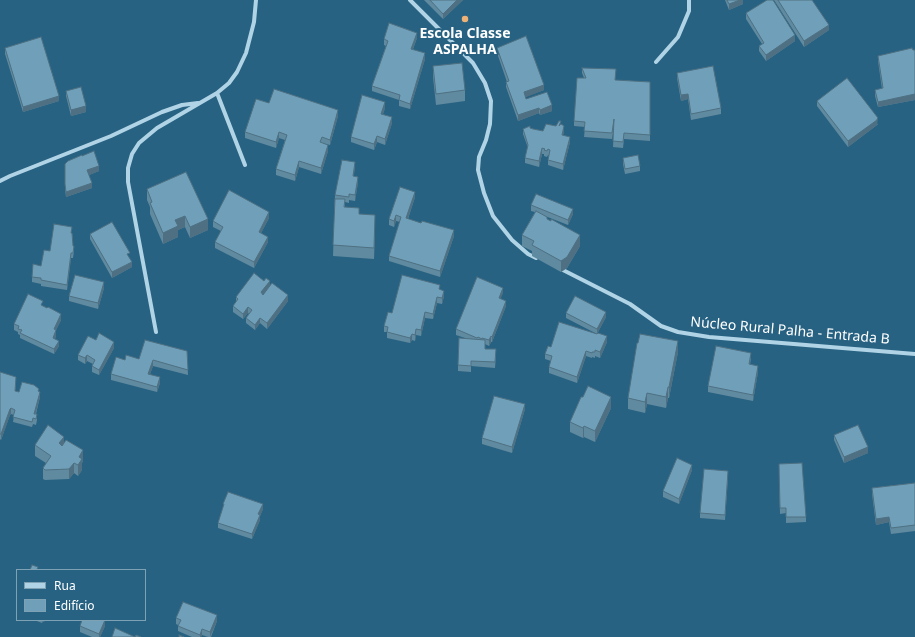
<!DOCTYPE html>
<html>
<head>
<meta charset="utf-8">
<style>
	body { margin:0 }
	#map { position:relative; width:915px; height:637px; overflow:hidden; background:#286282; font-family:"Noto Sans",sans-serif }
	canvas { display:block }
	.legend { position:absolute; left:16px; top:569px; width:130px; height:52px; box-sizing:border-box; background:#286282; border:1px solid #7ea1b4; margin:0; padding:5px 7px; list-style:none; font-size:12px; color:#fff }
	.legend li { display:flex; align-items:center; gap:8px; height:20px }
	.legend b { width:20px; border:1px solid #7ea1b4 }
</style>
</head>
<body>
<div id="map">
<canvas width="915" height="637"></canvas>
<ul class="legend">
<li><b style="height:5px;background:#b0d4e6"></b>Rua</li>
<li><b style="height:11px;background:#70a0b9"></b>Edifício</li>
</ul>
</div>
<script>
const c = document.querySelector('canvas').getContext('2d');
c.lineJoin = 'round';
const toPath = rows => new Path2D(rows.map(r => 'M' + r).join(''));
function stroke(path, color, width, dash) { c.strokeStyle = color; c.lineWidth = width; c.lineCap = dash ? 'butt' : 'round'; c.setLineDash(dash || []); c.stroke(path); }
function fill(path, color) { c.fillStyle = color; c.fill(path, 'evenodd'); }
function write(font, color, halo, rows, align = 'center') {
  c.font = font + ' "Noto Sans",sans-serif'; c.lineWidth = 4; c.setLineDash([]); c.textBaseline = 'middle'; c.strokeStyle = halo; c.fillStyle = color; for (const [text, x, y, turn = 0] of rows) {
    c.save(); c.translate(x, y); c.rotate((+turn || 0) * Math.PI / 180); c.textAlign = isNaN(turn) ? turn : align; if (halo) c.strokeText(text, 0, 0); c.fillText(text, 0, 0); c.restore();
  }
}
const minor = toPath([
	[410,0,473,63,485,83,491,101,490,124,486,140,479,157,478,170,484,193,493,216,512,240,528,254,536,258],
	[656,62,678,37,689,11,689,0],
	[245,165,217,93,229,83,237,72,246,53,254,22,256,0],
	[0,181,10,176,111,136,162,112,182,105,198,103],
	[559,268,630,304,661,326,678,332,709,337,915,354],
	[156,332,128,182,128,168,132,154,139,143,157,128,217,93]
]);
const wall = toPath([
	[424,0,463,0,443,19],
	[725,0,743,0,743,4,729,10],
	[774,0,812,0,829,30,804,47],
	[746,13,795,41,766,61,759,51,759,46,762,44,746,19],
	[417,38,413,49,425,59,410,109,399,106,399,100,372,91,372,86,386,46,384,45,384,39],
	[5,48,59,101,23,112,5,54],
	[497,48,544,90,525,97,526,99,552,111,540,115,539,113,518,121,506,87,506,82,507,82,497,53],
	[915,50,915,100,878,107,875,96,875,90,882,89,878,61,878,56],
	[433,66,465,90,465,101,436,105,433,77],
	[582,68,615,80,650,82,650,141,624,139,623,148,613,147,614,127,612,139,584,137,585,127,574,126,574,121,584,78,582,73],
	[677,73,721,108,721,114,691,120,688,99,681,101,677,78],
	[66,91,86,112,71,116,66,96],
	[817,101,878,124,877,125,848,147,817,106],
	[269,103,338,116,330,145,322,143,328,151,321,174,299,167,295,181,276,175,276,169,285,140,279,138,276,148,245,138,245,132],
	[385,108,383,114,392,123,385,145,377,142,374,150,351,142,351,137],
	[561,125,564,131,563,135,570,142,563,170,548,165,548,160,549,155,548,155,547,157,544,156,544,154,542,154,539,167,525,163,525,158,528,148,523,134,523,129,530,128,533,129,543,131],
	[82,156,99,171,89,175,92,188,66,197,65,189,65,164],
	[623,158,640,166,640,171,625,174,623,164],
	[355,168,353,176,358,182,355,201,349,200,349,203,345,202,345,207,359,214,375,226,374,259,333,256,335,195],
	[147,189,208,230,190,238,185,227,178,230,178,237,163,244,150,214,150,207,147,200],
	[415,197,408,219,454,236,440,277,389,261,389,256,400,222,396,221,394,227,389,225,389,219],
	[531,205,573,214,568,225,545,216,547,219,580,246,567,268,561,272,532,256,532,251,522,246,522,235,535,212,531,211],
	[269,218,261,233,268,242,254,268,215,248,215,242,221,231,213,227,213,221],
	[72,233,73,246,74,251,73,258,71,258,67,290,41,286,41,284,32,282,32,277,41,266,50,251],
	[90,234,132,267,112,278,90,239],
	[270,286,288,301,267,329,260,323,255,330,246,323,246,318,249,314,248,313,243,319,233,312,233,306,236,302,236,297],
	[104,288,98,309,69,301,69,296],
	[440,290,444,296,442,304,437,303,433,319,425,318,421,336,416,335,415,341,412,340,410,343,387,338,387,332,384,332,384,326,392,313],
	[503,293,500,298,506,306,492,342,491,342,489,346,485,344,485,349,496,355,495,368,471,366,471,372,458,371,458,365,465,338,456,335,456,329],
	[43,306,61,320,56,330,56,336,55,339,59,346,54,354,20,338,20,335,18,334,18,332,14,330,14,324],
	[566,313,606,317,597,334,566,318],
	[96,340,114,348,99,375,92,372,92,366,93,364,87,361,85,364,78,360,78,355],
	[607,342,600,358,595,356,595,358,592,357,592,358,586,356,577,383,549,373,549,367,551,361,545,359,545,354,551,347],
	[187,351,188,375,153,366,150,374,160,383,157,392,111,380,111,374,125,360,139,359],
	[678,352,669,398,668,398,666,408,647,404,645,413,628,409,628,398],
	[751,358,750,365,758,372,753,401,708,392,708,386],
	[0,372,16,382,15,391,19,392,39,392,40,397,36,414,37,420,36,425,33,424,32,427,13,422,14,415,11,414,10,415,1,440,0,439],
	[611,408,595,442,584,437,583,438,570,432,570,422],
	[525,409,512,453,482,444,482,438],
	[834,435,868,453,844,463,834,440],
	[64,444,83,461,82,463,82,470,78,476,74,473,69,479,45,480,43,479,43,468,46,463,35,456,35,445],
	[692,470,679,504,663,497,663,491],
	[779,470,806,517,806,522,786,523,786,513,780,514],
	[728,476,725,520,700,518,700,513],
	[915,483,915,531,891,534,889,522,876,525,872,494,872,488],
	[223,504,263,509,260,516,260,520,252,539,218,528,218,523,223,508],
	[17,605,17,614,16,613,16,608],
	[176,618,217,621,211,637,208,637,202,635,201,637,192,637,178,631,178,625,176,624],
	[34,620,45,620,44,622,43,621,42,623],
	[80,626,105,626,100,637,92,637,80,632]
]);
const shadedWall = toPath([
	[457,0,463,0,443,19,443,14],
	[740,0,743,0,743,4,729,10,729,4],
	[829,25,829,30,804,47,804,41],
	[417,33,417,38,411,54,411,49],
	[795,35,795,41,766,61,766,55],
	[425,53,425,59,410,109,410,104],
	[544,85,544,90,524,98,524,92],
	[688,94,688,99,681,101,681,95],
	[915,94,915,100,878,107,878,102],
	[59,96,59,101,23,112,23,107],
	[385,102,385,108,381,119,381,114],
	[552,105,552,111,540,115,540,110],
	[86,106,86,112,71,116,71,110],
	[539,108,539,113,518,121,518,115],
	[338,110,338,116,330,145,330,140],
	[392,117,392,123,385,145,385,139],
	[878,118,877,125,848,147,848,141],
	[564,126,564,131,562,141,562,135],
	[279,132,279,138,276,148,276,142],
	[377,136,377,142,374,150,374,144],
	[570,137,570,142,563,170,563,164],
	[328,145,328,151,321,174,321,168],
	[542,148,542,154,539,167,539,161],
	[299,161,299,167,295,181,295,175],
	[355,162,355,168,353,182,353,176],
	[99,166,99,171,87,176,87,170],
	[358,177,358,182,355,201,355,195],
	[92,183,92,188,66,197,66,192],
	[415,192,415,197,406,224,406,218],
	[573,209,573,214,568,225,568,220],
	[269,212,269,218,259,237,259,232],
	[375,215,375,226,374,259,374,248],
	[396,215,396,221,394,227,394,221],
	[185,216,185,227,178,230,178,237,163,244,163,233,175,220],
	[208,219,208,230,190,238,190,227],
	[454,230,454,236,440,277,440,271],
	[580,235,580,246,567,268,561,272,561,261],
	[268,237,268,242,254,268,254,262],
	[71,253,71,258,67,290,67,285],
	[132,262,132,267,112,278,112,272],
	[270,281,270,287,261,298,261,292],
	[104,282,104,288,98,309,98,303],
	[503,288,503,293,499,303,499,298],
	[444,291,444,296,442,304,442,298],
	[288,295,288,301,267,329,267,323],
	[437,297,437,303,433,319,433,314],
	[506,301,506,306,492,342,492,337],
	[248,307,248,313,243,319,243,314],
	[425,312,425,318,421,336,421,330],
	[606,312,606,317,597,334,597,329],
	[61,314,61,320,56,330,56,336,53,343,53,338,54,329],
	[260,318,260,323,255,330,255,325],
	[416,329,416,335,415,341,415,335],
	[412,334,412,340,410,343,410,338],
	[491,336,491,342,489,346,489,340],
	[607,336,607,342,600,358,600,352],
	[59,341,59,346,54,354,54,349],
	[678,341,678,352,669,398,669,387],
	[114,342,114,348,99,375,99,370],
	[586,351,586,356,577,383,577,377],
	[87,355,87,361,85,364,85,358],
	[153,360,153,366,148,380,148,374],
	[758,366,758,372,753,401,753,395],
	[160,377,160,383,157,392,157,387],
	[668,387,668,398,666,408,666,397],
	[40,392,40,397,34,419,34,414],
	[647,393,647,404,645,413,645,402],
	[611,397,611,408,595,442,595,431],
	[525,404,525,409,512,453,512,447],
	[11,408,11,414,10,415,1,440,1,434,10,409],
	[584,426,584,437,583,438,583,428],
	[64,437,64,448,59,443],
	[868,447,868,453,844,463,844,457],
	[83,450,83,461,82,463,82,470,78,476,78,465,79,457],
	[74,463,74,473,69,479,69,469],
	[692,465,692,470,679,504,679,499],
	[263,504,263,509,260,516,260,520,252,539,252,534,258,514],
	[889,517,889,522,876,525,876,519],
	[217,615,217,621,210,637,210,632],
	[105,620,105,626,100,637,99,637,99,634],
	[202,629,202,635,201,637,200,637,200,635]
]);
const building = toPath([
	[430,0,457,0,443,14,430,0],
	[727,0,740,0,729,4,727,0],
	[767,0,773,0,795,35,766,55,759,46,764,43,746,13,767,0],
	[778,0,812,0,829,25,804,41,778,0],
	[389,23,417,33,411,49,425,53,410,104,399,100,400,95,372,86,388,41,384,39,389,23],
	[526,36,544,85,524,92,526,99,547,92,552,105,540,110,539,108,518,115,506,82,509,81,497,48,526,36],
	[41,37,59,96,23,107,5,48,41,37],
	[912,48,913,50,915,50,915,94,878,102,875,90,883,88,878,56,912,48],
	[462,63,465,90,436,94,433,66,462,63],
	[713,66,721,108,691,114,688,94,681,95,677,73,713,66],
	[582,68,616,69,615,80,650,82,650,135,624,133,623,142,613,141,614,119,612,133,584,131,585,122,574,121,577,78,586,78,582,68],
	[847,78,878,118,877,119,877,120,848,141,817,101,847,78],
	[81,87,86,106,71,110,66,91,81,87],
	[274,89,338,110,330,140,322,137,320,142,328,145,321,168,299,161,295,175,276,169,287,135,279,132,276,142,245,132,256,99,269,103,274,89],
	[362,95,385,102,381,114,392,117,385,139,377,136,374,144,351,137,362,95],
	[559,121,561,121,559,126,561,124,564,126,562,135,570,137,563,164,548,160,550,150,548,149,547,151,544,150,545,149,542,148,539,161,525,158,528,145,523,129,530,126,530,128,533,129,543,131,546,124,556,126,559,121],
	[94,151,99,166,87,170,92,183,66,192,65,184,65,164,68,161,82,155,82,156,94,151],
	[638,155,640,166,625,169,623,158,638,155],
	[342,160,355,162,353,176,358,177,355,195,349,194,349,197,335,195,342,160],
	[186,172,208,219,190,227,185,216,175,220,178,226,163,233,150,203,152,202,147,189,186,172],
	[400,187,415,192,406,218,421,223,422,221,454,230,440,271,389,256,401,217,396,215,394,221,389,219,400,187],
	[229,190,269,212,259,232,268,237,254,262,215,242,223,227,213,221,229,190],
	[536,194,573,209,568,220,531,205,536,194],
	[335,199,345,199,344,207,359,208,359,214,375,215,374,248,333,245,335,199],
	[536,211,547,217,547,219,551,221,551,219,580,235,567,257,561,261,532,245,534,241,522,235,536,211],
	[112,222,130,253,127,254,132,262,112,272,90,234,112,222],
	[54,224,72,227,71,233,72,233,73,246,74,246,73,253,71,253,67,285,41,280,41,278,32,277,33,264,41,266,44,250,50,251,54,224],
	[254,273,264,281,266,278,270,281,261,292,263,295,272,283,288,295,267,323,260,318,255,325,246,318,252,310,248,307,243,314,233,306,238,299,236,297,254,273],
	[75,275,104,282,98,303,69,296,75,275],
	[402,275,440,285,439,289,444,291,442,298,437,297,433,314,425,312,421,330,416,329,415,335,412,334,410,338,387,332,388,327,384,326,388,312,392,313,402,275],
	[477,277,503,288,499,298,506,301,492,337,491,336,489,340,482,338,482,339,478,337,477,338,456,329,477,277],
	[28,294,43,301,41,305,47,308,48,307,61,314,54,329,56,330,53,338,59,341,54,349,20,333,22,330,18,329,19,326,14,324,28,294],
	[575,296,606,312,597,329,566,313,575,296],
	[559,322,597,334,598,333,607,336,600,352,595,350,595,352,592,352,592,353,586,351,577,377,549,367,552,356,545,354,548,346,551,347,559,322],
	[99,333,114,342,99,370,92,366,95,360,87,355,85,358,78,355,88,336,96,340,99,333],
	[640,334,678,341,669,387,668,387,666,397,647,393,645,402,628,398,637,343,638,343,640,334],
	[459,338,485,340,485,349,496,349,495,362,471,361,471,366,458,365,459,338],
	[145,340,187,351,188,370,153,360,148,374,160,377,157,387,111,374,116,357,125,360,126,355,139,359,145,340],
	[716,346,751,353,749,364,758,366,753,395,708,386,716,346],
	[0,372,16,377,15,391,19,392,22,382,34,385,39,389,38,391,40,392,34,414,37,414,36,419,33,418,32,422,13,417,15,410,11,408,10,409,1,434,0,434,0,372],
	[588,386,611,397,595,431,584,426,583,428,570,422,581,397,583,397,588,386],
	[494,396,525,404,512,447,482,438,494,396],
	[48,425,64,437,59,443,62,446,66,440,83,450,79,457,82,459,78,465,74,463,69,469,45,470,43,468,51,456,35,445,48,425],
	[858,425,868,447,844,457,834,435,858,425],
	[677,458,692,465,679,499,663,491,677,458],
	[802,463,806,517,786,517,786,508,780,508,779,464,802,463],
	[704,469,728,471,725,515,700,513,704,469],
	[915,483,915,525,891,528,889,517,876,519,872,488,915,483],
	[228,492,263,504,258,514,260,515,252,534,218,523,224,504,223,504,228,492],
	[32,565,38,567,37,569,40,570,30,570,32,565],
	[183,602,217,615,210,632,202,629,200,635,178,626,181,620,176,618,183,602],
	[82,620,105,620,99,634,80,626,82,620],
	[115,628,135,637,136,635,141,637,112,637,115,628],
	[179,635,184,637,179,637,179,635]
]);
const markers = [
	[465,19,4,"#eeb277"]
];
const poiNames = [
	["Escola Classe",465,34],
	["ASPALHA",465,50]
];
const streetNames = [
	["Núcleo Rural Palha - Entrada B",790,331,5]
];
stroke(minor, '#b0d4e6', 4);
fill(wall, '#608a9f');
fill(shadedWall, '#4e7082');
fill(building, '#70a0b9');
stroke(building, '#4e7082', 1);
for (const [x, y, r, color] of markers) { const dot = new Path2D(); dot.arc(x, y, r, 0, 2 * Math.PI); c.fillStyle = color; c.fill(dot); stroke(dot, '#286282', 1.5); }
write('bold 14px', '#fff', '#286282', poiNames);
write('14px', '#fff', '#286282', streetNames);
</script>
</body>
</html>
